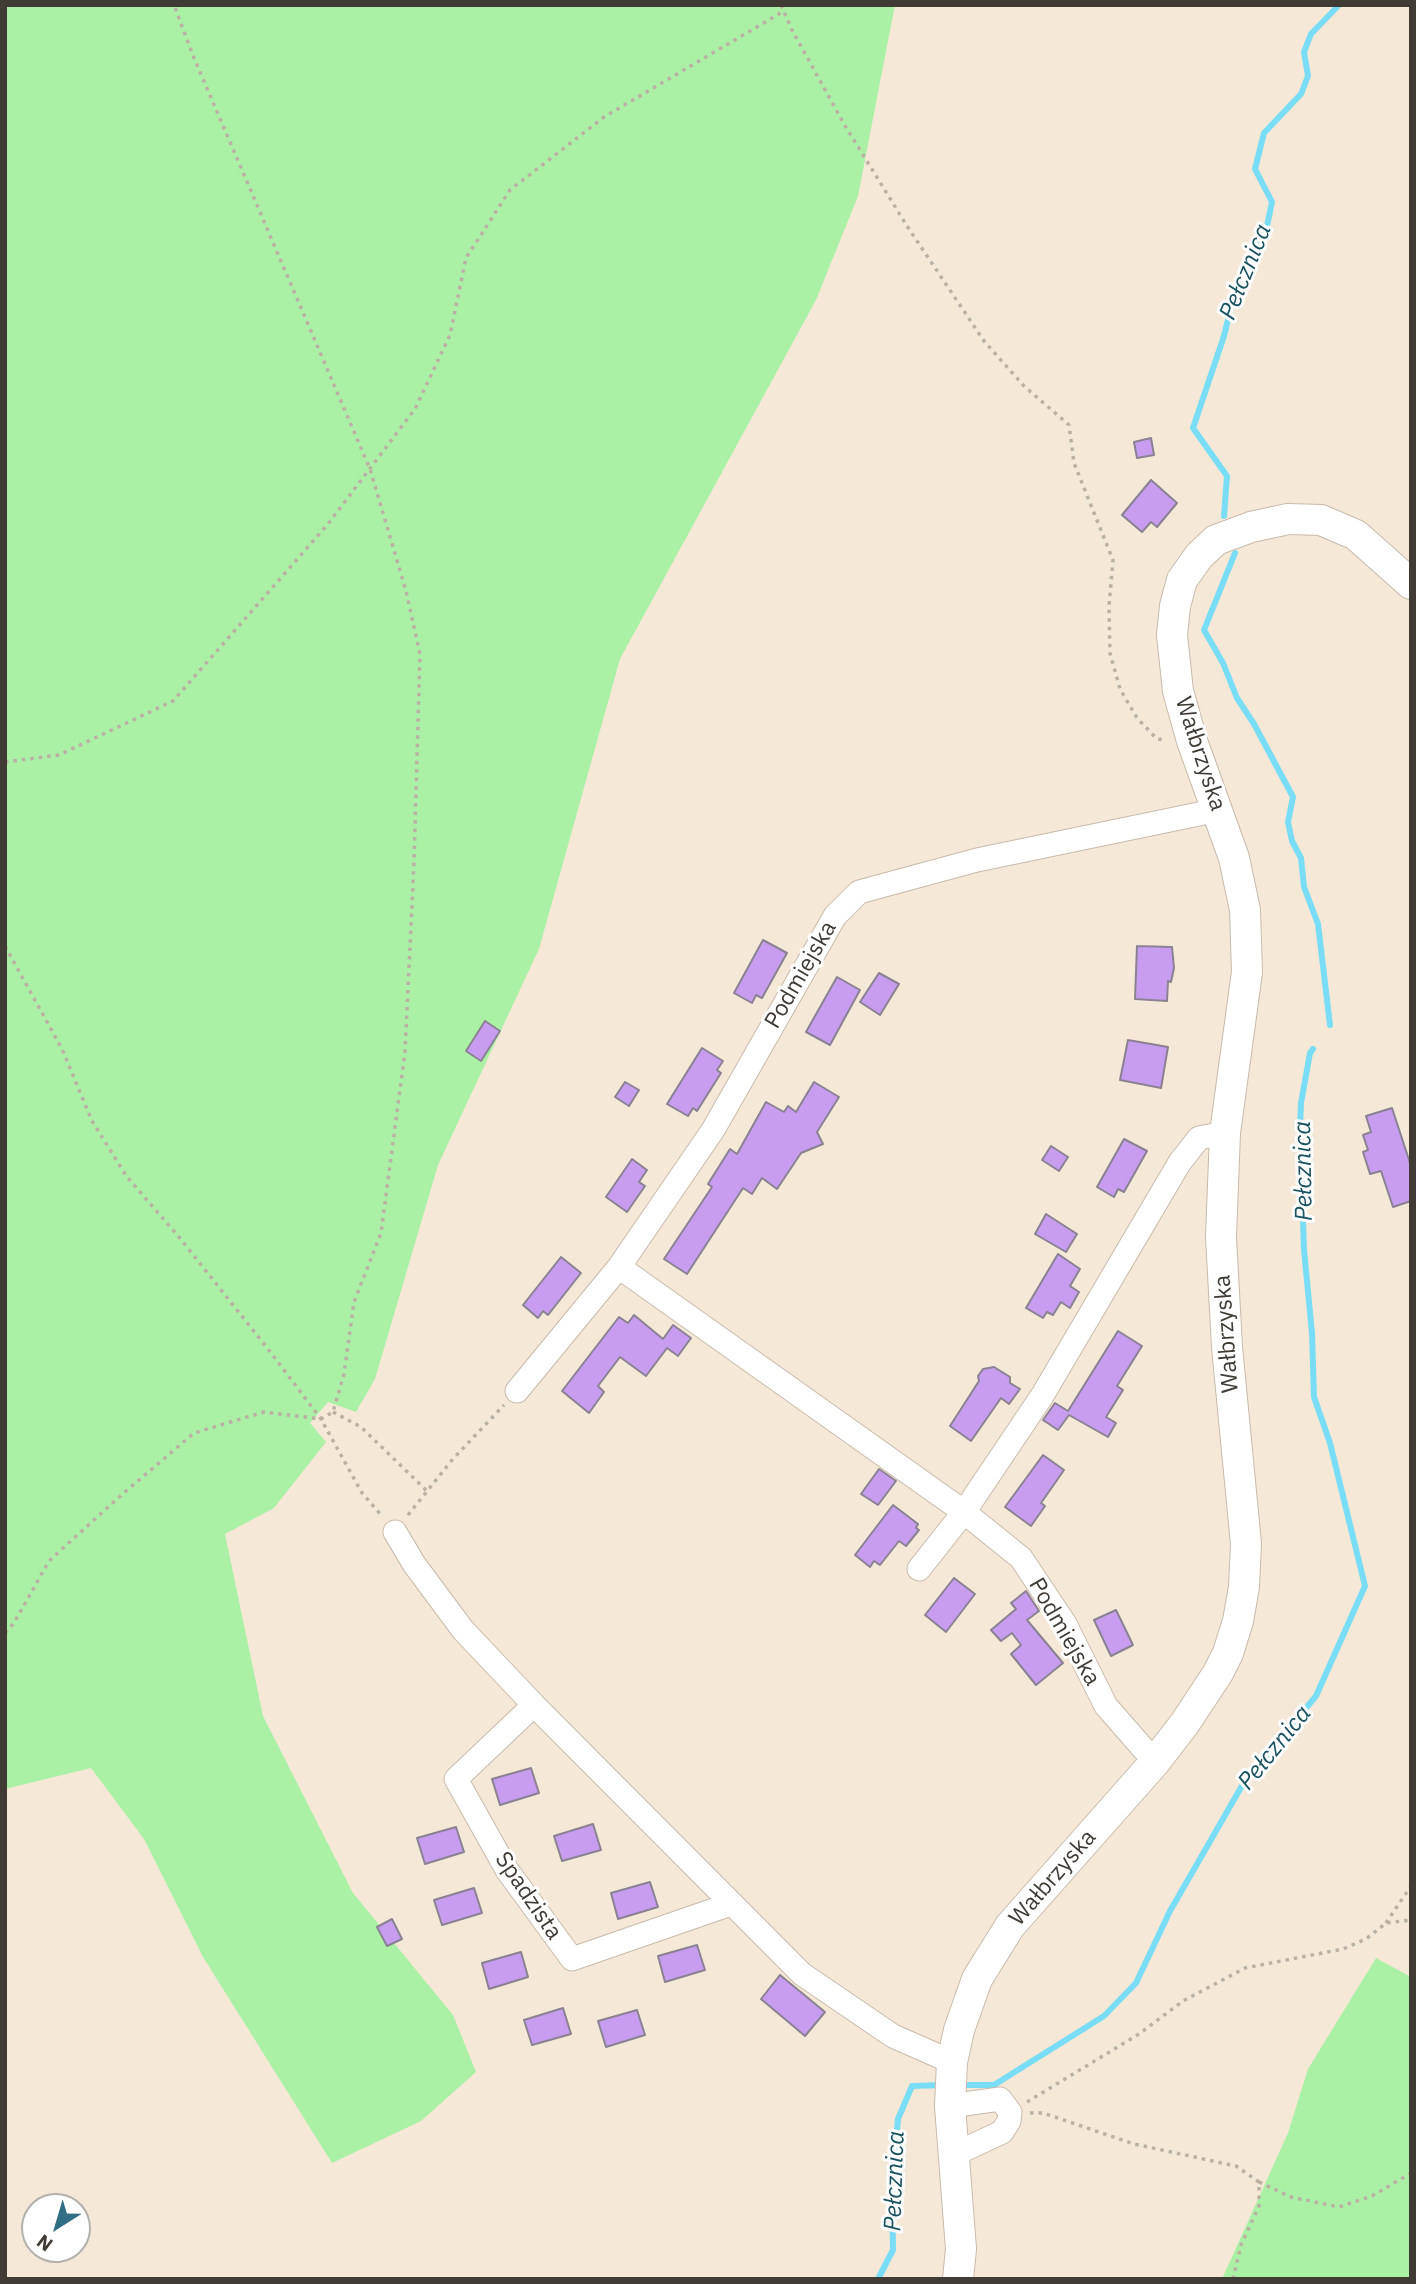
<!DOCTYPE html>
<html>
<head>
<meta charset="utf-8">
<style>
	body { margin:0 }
	#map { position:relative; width:1416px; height:2284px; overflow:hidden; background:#f5e8d7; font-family:"IBM Plex Sans",sans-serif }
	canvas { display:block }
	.frame { position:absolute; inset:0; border:7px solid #403b34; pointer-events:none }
	.north { position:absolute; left:21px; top:2193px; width:70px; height:70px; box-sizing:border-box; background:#fff; border:2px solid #b3b1ae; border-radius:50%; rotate:217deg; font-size:19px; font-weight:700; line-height:28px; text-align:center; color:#403b34 }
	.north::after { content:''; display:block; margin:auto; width:24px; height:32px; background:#316e85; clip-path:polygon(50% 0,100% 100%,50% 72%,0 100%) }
</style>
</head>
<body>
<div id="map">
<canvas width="1416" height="2284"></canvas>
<div class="frame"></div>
<div class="north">N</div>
</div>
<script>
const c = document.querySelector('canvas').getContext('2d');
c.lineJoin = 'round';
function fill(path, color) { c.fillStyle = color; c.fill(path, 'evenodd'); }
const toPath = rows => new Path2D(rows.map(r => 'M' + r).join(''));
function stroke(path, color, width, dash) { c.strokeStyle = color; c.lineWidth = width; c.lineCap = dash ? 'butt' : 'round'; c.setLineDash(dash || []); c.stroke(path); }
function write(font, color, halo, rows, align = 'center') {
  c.font = font + ' "IBM Plex Sans",sans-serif'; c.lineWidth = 6; c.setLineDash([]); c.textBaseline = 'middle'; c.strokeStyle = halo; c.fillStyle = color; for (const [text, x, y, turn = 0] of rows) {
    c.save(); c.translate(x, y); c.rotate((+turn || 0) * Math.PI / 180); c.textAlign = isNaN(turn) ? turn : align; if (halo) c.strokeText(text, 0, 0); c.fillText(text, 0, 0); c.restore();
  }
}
const green = toPath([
	[5,5,895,5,858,196,816,300,620,659,539,949,438,1165,375,1379,356,1412,328,1402,310,1423,326,1442,274,1508,225,1534,263,1716,353,1893,453,2015,476,2072,421,2121,332,2163,203,1957,144,1839,91,1768,5,1789],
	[1376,1958,1411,1977,1411,2279,1222,2279,1288,2133,1308,2069]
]);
const stream = toPath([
	[1224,516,1227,476,1193,428,1224,336,1237,283,1266,231,1272,202,1255,169,1264,133,1301,94,1308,76,1304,52,1311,34,1339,5],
	[1235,553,1204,630,1223,663,1237,698,1254,724,1293,797,1288,822,1292,841,1301,858,1304,887,1318,924,1330,1025],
	[958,2085,994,2085,1104,2016,1136,1983,1170,1911,1243,1784,1316,1696,1365,1586,1330,1443,1314,1397,1312,1333,1304,1250,1300,1127,1301,1103,1310,1053,1313,1049],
	[878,2279,893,2250,892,2186,898,2119,912,2086,943,2085]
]);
const building = toPath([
	[1151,438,1154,455,1137,458,1134,442,1151,438],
	[1151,480,1177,503,1157,527,1151,522,1142,532,1122,515,1151,480],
	[763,940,787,953,762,998,756,995,752,1003,734,993,763,940],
	[1137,946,1172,947,1174,968,1171,982,1168,981,1167,1001,1135,999,1137,946],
	[879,973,899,984,880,1015,860,1002,879,973],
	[837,977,860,990,830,1045,806,1032,837,977],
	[485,1021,500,1031,481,1061,466,1051,485,1021],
	[1128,1040,1168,1047,1161,1088,1120,1080,1128,1040],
	[702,1048,723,1061,717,1070,721,1073,697,1111,693,1108,688,1116,667,1104,702,1048],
	[625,1082,639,1090,629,1106,615,1097,625,1082],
	[814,1082,839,1097,817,1132,823,1144,801,1153,777,1189,762,1178,752,1194,743,1188,687,1274,664,1259,712,1187,708,1184,730,1149,737,1154,766,1102,784,1112,788,1106,796,1112,814,1082],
	[1392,1108,1411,1166,1411,1201,1393,1207,1381,1171,1370,1174,1363,1152,1368,1150,1363,1135,1371,1132,1366,1116,1392,1108],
	[1124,1139,1147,1151,1124,1192,1118,1189,1114,1197,1097,1187,1124,1139],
	[1051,1146,1068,1157,1059,1171,1042,1160,1051,1146],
	[632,1159,647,1170,639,1182,645,1186,627,1212,606,1197,632,1159],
	[1046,1214,1077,1234,1066,1252,1035,1234,1046,1214],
	[1058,1254,1080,1269,1070,1286,1079,1292,1070,1308,1061,1302,1053,1315,1047,1312,1043,1318,1026,1308,1058,1254],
	[561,1257,581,1273,548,1315,543,1311,538,1318,523,1305,561,1257],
	[634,1315,663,1339,673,1325,691,1338,678,1356,667,1348,646,1376,620,1357,598,1386,604,1392,589,1413,562,1391,619,1317,628,1323,634,1315],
	[1118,1331,1142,1346,1117,1386,1123,1390,1106,1417,1116,1423,1108,1437,1069,1415,1058,1430,1043,1420,1055,1403,1068,1411,1118,1331],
	[994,1367,1010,1377,1010,1383,1020,1389,1009,1404,1001,1398,971,1441,950,1426,979,1381,978,1376,983,1369,994,1367],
	[1043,1455,1064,1470,1041,1503,1045,1506,1031,1526,1005,1507,1043,1455],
	[879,1469,896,1481,878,1505,861,1494,879,1469],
	[893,1505,918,1524,916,1528,919,1530,906,1546,899,1541,880,1565,874,1561,870,1567,855,1555,893,1505],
	[954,1578,975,1594,946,1632,925,1615,954,1578],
	[1026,1591,1039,1611,1027,1620,1063,1663,1036,1685,1011,1654,1021,1645,1012,1633,1001,1641,991,1630,1016,1609,1011,1603,1026,1591],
	[1116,1610,1133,1645,1111,1656,1094,1620,1116,1610],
	[531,1768,539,1793,500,1805,492,1779,531,1768],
	[593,1824,601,1850,562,1861,554,1836,593,1824],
	[456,1827,464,1852,425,1864,417,1838,456,1827],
	[650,1882,658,1907,618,1919,611,1893,650,1882],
	[474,1888,482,1913,442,1925,434,1900,474,1888],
	[392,1919,402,1939,387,1946,377,1927,392,1919],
	[697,1945,705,1970,665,1982,658,1956,697,1945],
	[521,1952,528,1977,489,1989,482,1963,521,1952],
	[780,1975,825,2012,805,2036,761,1999,780,1975],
	[563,2008,571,2034,532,2045,524,2020,563,2008],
	[637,2010,645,2035,606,2047,598,2021,637,2010]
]);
const path = toPath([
	[781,5,792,30,844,124,907,226,984,341,1024,386,1069,425,1074,463,1113,560,1109,606,1110,653,1120,689,1137,718,1157,739,1166,740],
	[5,762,59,755,173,701,328,524,415,409,450,335,466,258,510,190,604,117,784,11],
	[5,946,62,1049,92,1121,127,1177,179,1237,268,1349,321,1419,362,1493,382,1516],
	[333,1412,361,1427,427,1491],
	[408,1515,452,1460,504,1405],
	[5,1633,14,1623,49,1561,118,1498,194,1433,264,1412,321,1419,333,1412,344,1374,354,1302,381,1233,405,1052,414,862,420,654,406,591,370,469,194,58,174,5],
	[1386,1923,1411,1886],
	[1027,2102,1139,2034,1183,2001,1245,1968,1343,1949,1366,1939,1386,1923,1411,1920],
	[1030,2113,1043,2113,1134,2144,1236,2166,1259,2182,1259,2206,1241,2245,1233,2279],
	[1259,2182,1291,2197,1339,2207,1372,2196,1411,2173]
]);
const minor = toPath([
	[619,1267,964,1512,1021,1558,1065,1624,1106,1706,1155,1762],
	[517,1391,619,1267,713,1130,835,916,859,892,977,860,1218,810],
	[395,1532,414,1564,463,1630,534,1705,802,1974,893,2036,952,2062],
	[919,1569,964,1512,1042,1396,1180,1162,1199,1138,1225,1133],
	[534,1705,456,1779,507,1870,572,1959,731,1904],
	[950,2106,1000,2099,1010,2112,1009,2121,1002,2132,953,2155]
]);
const major = toPath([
	[958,2279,961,2249,950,2106,952,2062,959,2030,977,1979,1010,1926,1155,1762,1185,1723,1218,1673,1228,1653,1238,1621,1244,1587,1246,1544,1227,1347,1221,1237,1225,1133,1247,972,1245,910,1234,858,1192,741,1178,691,1172,635,1175,606,1182,580,1199,556,1216,540,1251,527,1288,519,1321,520,1356,535,1411,584]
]);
const streetNames = [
	["Wałbrzyska",1200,754,72],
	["Podmiejska",801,975,-60],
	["Wałbrzyska",1227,1334,-94],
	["Podmiejska",1064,1632,60],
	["Wałbrzyska",1053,1878,-49],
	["Spadzista",528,1896,56]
];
const waterNames = [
	["Pełcznica",1246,272,-68],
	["Pełcznica",1304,1171,-91],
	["Pełcznica",1275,1748,-51],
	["Pełcznica",895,2181,-88]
];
fill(green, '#aaf1a6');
stroke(stream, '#7addf6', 6);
fill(building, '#c89df0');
stroke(building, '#8a8292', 2);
stroke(minor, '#c8bbab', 25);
stroke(major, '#c8bbab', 32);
stroke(path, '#bbb1a3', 3.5, [3.5, 5]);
stroke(minor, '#fff', 23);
stroke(major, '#fff', 30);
write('23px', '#403b34', '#fff', streetNames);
write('italic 24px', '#195260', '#fff', waterNames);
</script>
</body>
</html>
